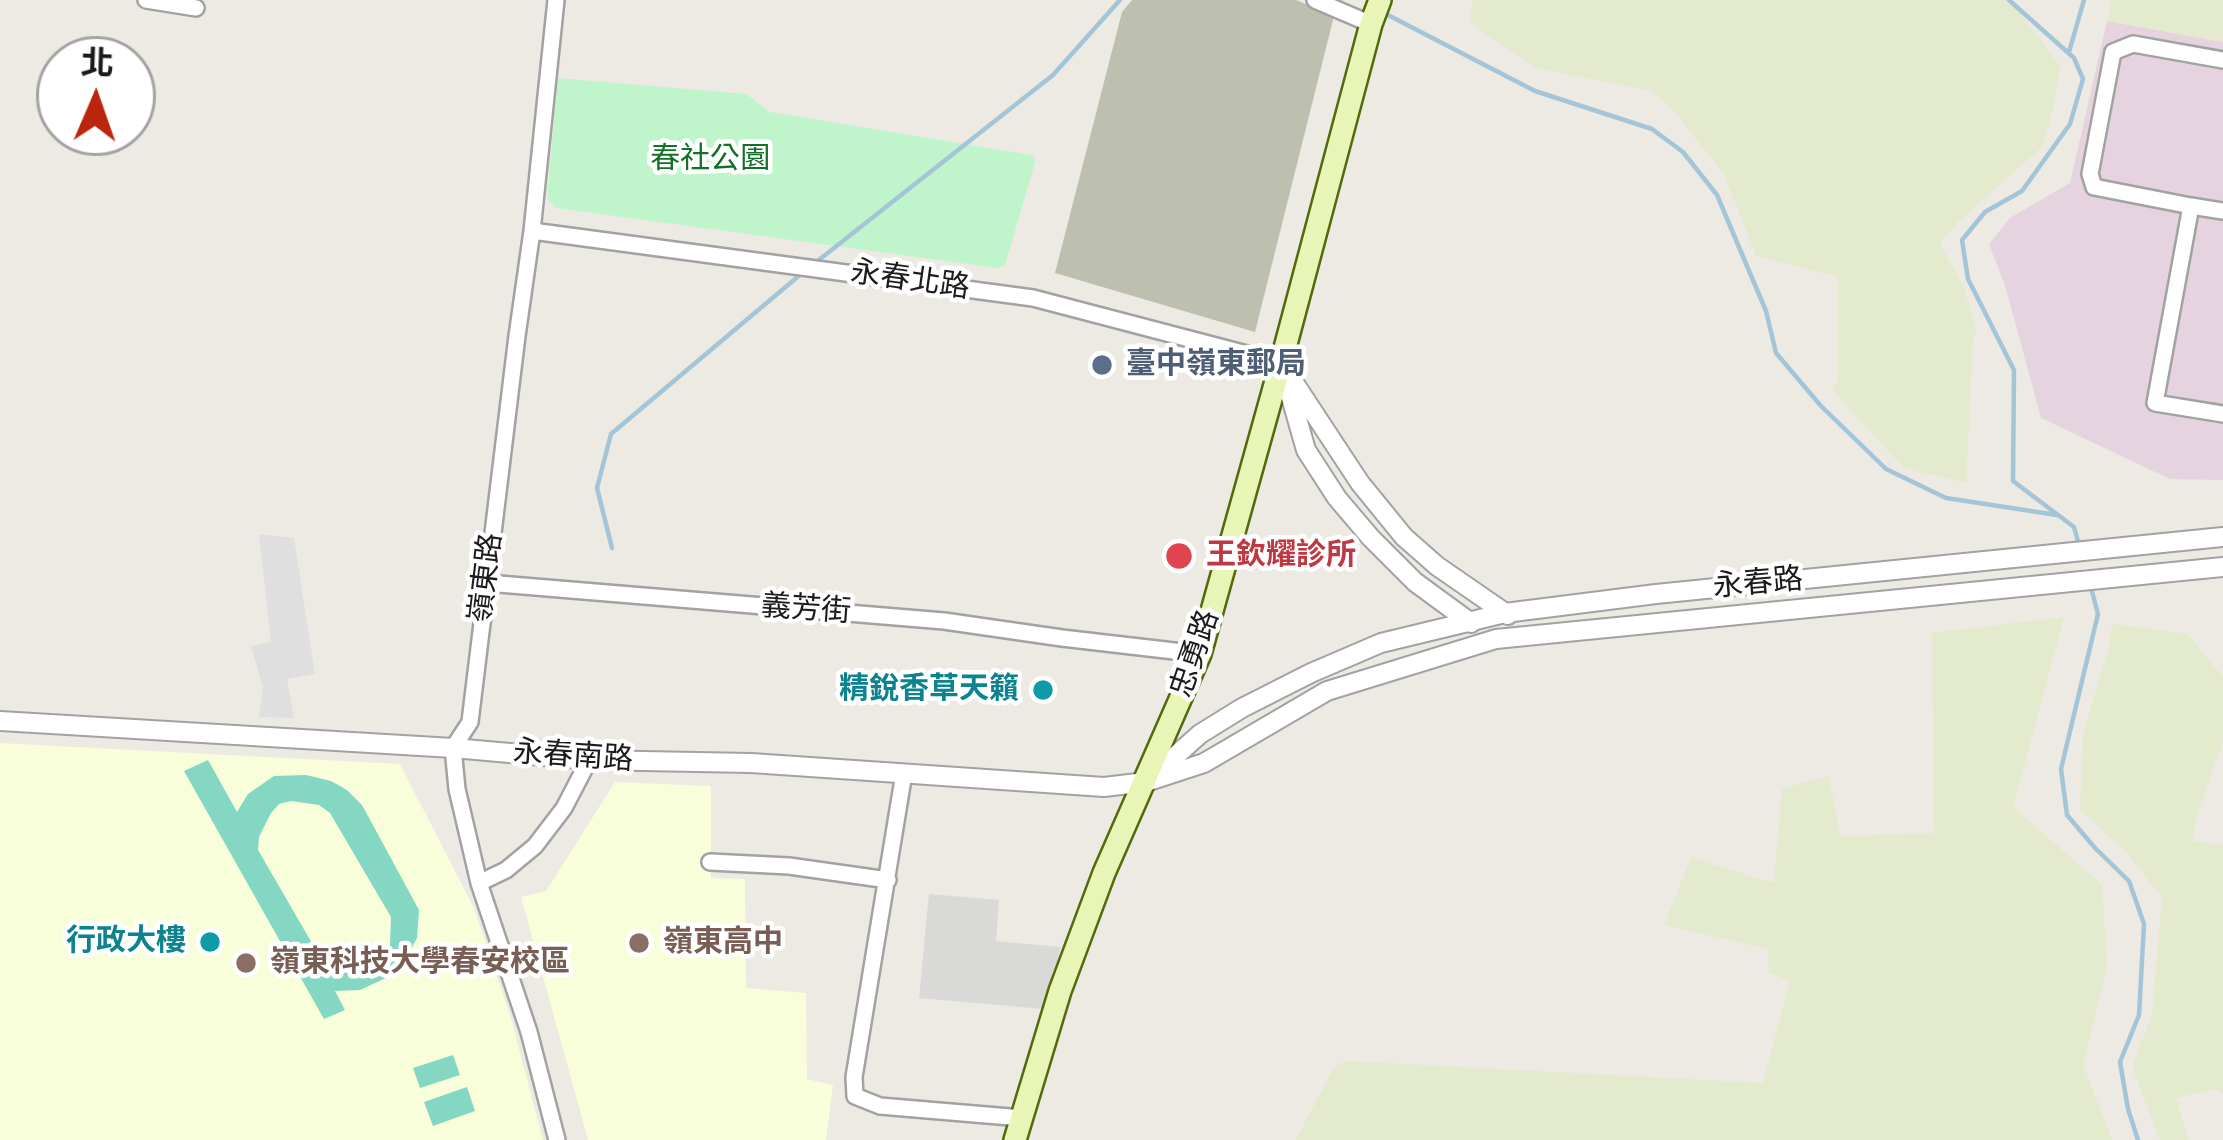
<!DOCTYPE html>
<html>
<head>
<meta charset="utf-8">
<style>
	body { margin:0 }
	#map { position:relative; width:2223px; height:1140px; overflow:hidden; background:#eceae2; font-family:"DM Sans","Noto Sans TC",sans-serif }
	canvas { display:block }
	.north { position:absolute; left:36px; top:36px; width:120px; height:120px; box-sizing:border-box; background:#fff; border:3px solid #a4a4a4; border-radius:50%; rotate:2deg; font-size:33px; font-weight:700; line-height:48px; text-align:center; color:#1b1b1b }
	.north::after { content:''; display:block; margin:auto; width:42px; height:54px; background:#bb250c; clip-path:polygon(50% 0,100% 100%,50% 72%,0 100%) }
</style>
</head>
<body>
<div id="map">
<canvas width="2223" height="1140"></canvas>
<div class="north">北</div>
</div>
<script>
const c = document.querySelector('canvas').getContext('2d');
c.lineJoin = 'round';
function fill(path, color) { c.fillStyle = color; c.fill(path, 'evenodd'); }
const toPath = rows => new Path2D(rows.map(r => 'M' + r).join(''));
function stroke(path, color, width, dash) { c.strokeStyle = color; c.lineWidth = width; c.lineCap = dash ? 'butt' : 'round'; c.setLineDash(dash || []); c.stroke(path); }
function write(font, color, halo, rows, align = 'center') {
  c.font = font + ' "DM Sans","Noto Sans TC",sans-serif'; c.lineWidth = 9; c.setLineDash([]); c.textBaseline = 'middle'; c.strokeStyle = halo; c.fillStyle = color; for (const [text, x, y, turn = 0] of rows) {
    c.save(); c.translate(x, y); c.rotate((+turn || 0) * Math.PI / 180); c.textAlign = isNaN(turn) ? turn : align; if (halo) c.strokeText(text, 0, 0); c.fillText(text, 0, 0); c.restore();
  }
}
const residential = toPath([
	[929,894,999,900,996,941,1060,947,1054,1010,919,998]
]);
const industrial = toPath([
	[2107,21,2223,42,2223,480,2170,479,2041,418,2005,285,1989,244,2010,218,2070,183]
]);
const education = toPath([
	[0,743,400,764,474,908,511,1018,543,1140,0,1140],
	[615,782,711,786,711,878,745,879,746,988,806,993,807,1079,833,1085,826,1140,588,1140,521,897,546,891]
]);
const construction = toPath([
	[1132,0,1296,0,1334,16,1255,332,1055,273,1122,12]
]);
const farmland = toPath([
	[1473,0,2010,0,2060,66,2053,108,2043,146,1958,222,1940,244,1963,286,1977,332,1973,337,1966,483,1904,468,1832,390,1838,379,1838,277,1756,256,1724,174,1669,105,1648,90,1535,68,1473,25,1470,20],
	[2112,0,2223,0,2223,42,2107,21],
	[2064,617,2013,807,2102,885,2107,968,2083,1065,2112,1140,1296,1140,1334,1067,1346,1061,1763,1083,1790,981,1769,973,1768,949,1664,925,1691,858,1774,883,1782,789,1829,776,1840,836,1934,833,1932,633],
	[2112,624,2188,634,2223,677,2223,742,2198,811,2193,841,2223,845,2223,1094,2213,1089,2176,1098,2189,1140,2160,1140,2132,1067,2152,1014,2162,897,2127,853,2080,810,2083,735,2110,643]
]);
const park = toPath([
	[558,78,746,94,770,112,1032,155,1036,159,1005,265,997,268,556,208,547,198]
]);
const pitch = toPath([
	[208,760,237,812,248,794,274,776,306,775,331,781,347,790,362,805,419,910,417,938,408,955,390,976,360,990,335,991,345,1010,324,1019,184,771],
	[291,801,319,805,330,813,391,917,390,945,383,956,371,965,356,969,334,965,320,957,258,850,259,837,271,813,279,804],
	[453,1055,460,1075,420,1088,413,1068],
	[467,1087,475,1111,433,1126,424,1102]
]);
const parking = toPath([
	[259,534,294,538,315,674,287,679,294,718,259,717,263,688,251,646,271,642]
]);
const stream = toPath([
	[2009,0,2074,58,2083,79,2070,124,2022,191,1985,212,1962,240,1968,279,2014,370,2013,481,2074,527,2079,545],
	[1384,13,1535,91,1652,129,1683,152,1717,195,1766,311,1776,353,1821,406,1886,469,1946,498,2057,515],
	[2069,52,2084,0],
	[815,263,1053,75,1120,0],
	[612,548,597,488,611,434,801,274],
	[2090,584,2098,614,2061,769,2067,815,2095,848,2129,881,2144,924,2139,1015,2120,1062,2128,1109,2138,1140]
]);
const minor = toPath([
	[146,0,196,8],
	[556,0,532,231,517,336,470,722,453,748,457,789,479,883,529,1032,557,1140],
	[1315,0,1371,24],
	[2223,60,2133,44,2113,52,2090,174,2094,187,2191,206,2155,403,2223,414],
	[2191,206,2223,211],
	[532,231,1033,298,1281,363],
	[487,583,944,621,1062,638,1200,654],
	[904,773,854,1077,855,1096,880,1106,1022,1118],
	[710,862,789,866,888,880],
	[479,883,506,870,535,846,564,808,589,760]
]);
const tertiary = toPath([
	[1281,363,1360,483,1404,537,1437,566,1508,615],
	[1286,380,1306,450,1337,498,1371,538,1415,582,1471,623],
	[0,721,453,748,589,760,751,763,1104,787,1146,782,1204,763,1327,691,1496,639,2223,567],
	[1154,775,1200,734,1242,708,1311,673,1381,643,1505,613,1656,594,2223,537]
]);
const secondary = toPath([
	[1015,1140,1060,991,1104,873,1200,654,1281,363,1371,24,1380,0]
]);
const markers = [
	[1102,365,12,"#5c6f8a"],
	[1179,556,15,"#e0444e"],
	[1043,690,12,"#0f9aa8"],
	[210,942,12,"#0f9aa8"],
	[639,943,12,"#8d6e63"],
	[246,963,12,"#8d6e63"]
];
const parkNames = [
	["春社公園",710,160]
];
const streetNames = [
	["永春北路",910,281,8],
	["嶺東路",487,578,-83],
	["永春路",1758,584,-5],
	["義芳街",806,610,4],
	["忠勇路",1196,654,-71],
	["永春南路",573,757,4]
];
const serviceNames = [
	["臺中嶺東郵局",1126,365]
];
const healthNames = [
	["王欽耀診所",1206,556]
];
const cultureNames = [
	["精銳香草天籟",1019,690],
	["行政大樓",186,942]
];
const educationNames = [
	["嶺東高中",663,943],
	["嶺東科技大學春安校區",270,963]
];
fill(residential, '#d9d9d8');
fill(industrial, '#e5d4df');
fill(education, '#f8fdda');
fill(construction, '#bdc0ae');
fill(farmland, '#e4eacd');
fill(park, '#c0f5cc');
fill(pitch, '#84d7c3');
fill(parking, '#dfdfdf');
stroke(stream, '#a4c5d8', 4.5);
stroke(minor, '#a2a2a2', 20);
stroke(tertiary, '#a2a2a2', 22);
stroke(secondary, '#526a0b', 26);
stroke(minor, '#fff', 15);
stroke(tertiary, '#fff', 18);
stroke(secondary, '#e9f5b7', 21);
for (const [x, y, r, color] of markers) { const dot = new Path2D(); dot.arc(x, y, r, 0, 2 * Math.PI); c.fillStyle = color; c.fill(dot); stroke(dot, '#fff', 4.5); }
write('30px', '#127127', '#fff', parkNames);
write('30px', '#1b1b1b', '#fff', streetNames);
write('bold 30px', '#4e5e75', '#fff', serviceNames, 'left');
write('bold 30px', '#be3a42', '#fff', healthNames, 'left');
write('bold 30px', '#0d838f', '#fff', cultureNames, 'right');
write('bold 30px', '#785e54', '#fff', educationNames, 'left');
</script>
</body>
</html>
